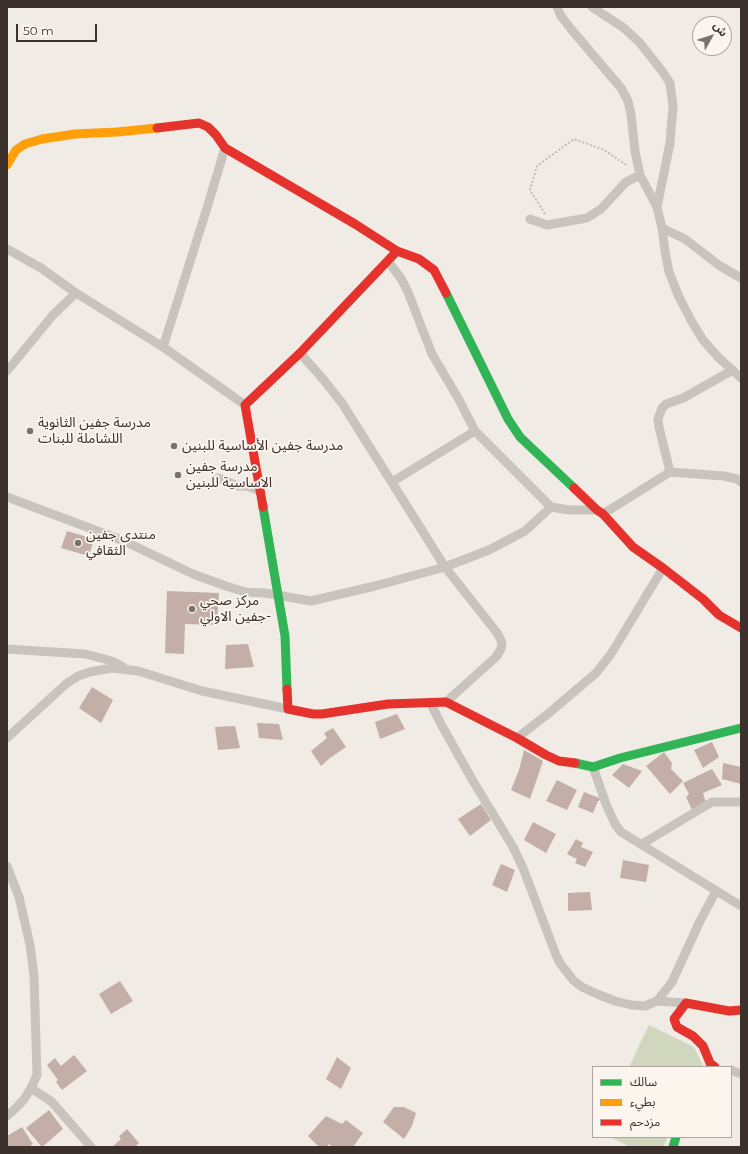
<!DOCTYPE html>
<html>
<head>
<meta charset="utf-8">
<style>
	body { margin:0 }
	#map { position:relative; width:748px; height:1154px; overflow:hidden; background:#f0ebe5; font-family:Montserrat,"Noto Sans Arabic",sans-serif }
	canvas { display:block }
	.frame { position:absolute; inset:0; border:8px solid #3b302b; pointer-events:none }
	.legend { position:absolute; left:592px; top:1066px; width:140px; height:72px; box-sizing:border-box; background:#fbf5ee; border:1px solid #aea6a0; margin:0; padding:5px 7px; list-style:none; font-size:12px; color:#3b302b }
	.legend li { display:flex; align-items:center; gap:8px; height:20px }
	.legend b { width:20px; border:1px solid #aea6a0 }
	.north { position:absolute; left:692px; top:16px; width:40px; height:40px; box-sizing:border-box; background:#fbf5ee; border:1px solid #aea6a0; border-radius:50%; rotate:51deg; font-size:11px; font-weight:700; line-height:16px; text-align:center; color:#3b302b }
	.north::after { content:''; display:block; margin:auto; width:14px; height:18px; background:#7a716c; clip-path:polygon(50% 0,100% 100%,50% 72%,0 100%) }
	.scale { position:absolute; left:16px; top:24px; width:81px; height:18px; box-sizing:border-box; border:2px solid #3b302b; border-top:0; padding-left:5px; font-size:12px; line-height:14px; white-space:nowrap; color:#3b302b; -webkit-text-stroke:3px #fbf5ee; paint-order:stroke }
</style>
</head>
<body>
<div id="map">
<canvas width="748" height="1154"></canvas>
<div class="frame"></div>
<ul class="legend">
<li><b style="height:5px;background:#30b455"></b>سالك</li>
<li><b style="height:5px;background:#ff9f0a"></b>بطيء</li>
<li><b style="height:5px;background:#e5322d"></b>مزدحم</li>
</ul>
<div class="north">ش</div>
<div class="scale">50 m</div>
</div>
<script>
const c = document.querySelector('canvas').getContext('2d');
c.lineJoin = 'round';
function fill(path, color) { c.fillStyle = color; c.fill(path, 'evenodd'); }
const toPath = rows => new Path2D(rows.map(r => 'M' + r).join(''));
function stroke(path, color, width, dash) { c.strokeStyle = color; c.lineWidth = width; c.lineCap = dash ? 'butt' : 'round'; c.setLineDash(dash || []); c.stroke(path); }
function write(font, color, halo, rows, align = 'center') {
  c.font = font + ' Montserrat,"Noto Sans Arabic",sans-serif'; c.lineWidth = 3.5; c.setLineDash([]); c.textBaseline = 'middle'; c.strokeStyle = halo; c.fillStyle = color; for (const [text, x, y, turn = 0] of rows) {
    c.save(); c.translate(x, y); c.rotate((+turn || 0) * Math.PI / 180); c.textAlign = isNaN(turn) ? turn : align; if (halo) c.strokeText(text, 0, 0); c.fillText(text, 0, 0); c.restore();
  }
}
const green = toPath([
	[649,1025,694,1047,703,1066,703,1067,629,1067],
	[610,1137,668,1137,663,1147,630,1147]
]);
const building = toPath([
	[67,531,94,539,89,556,61,548],
	[167,591,219,593,217,625,185,624,184,654,165,653],
	[248,644,254,667,225,669,226,645],
	[92,687,113,700,101,723,79,708],
	[397,714,405,729,380,739,375,722],
	[257,723,279,724,283,740,259,738],
	[235,726,240,748,218,750,215,727],
	[333,728,346,747,330,758,321,766,311,751,327,738,324,733],
	[712,742,719,757,703,768,694,750],
	[524,750,543,761,530,799,511,790,519,770],
	[664,752,672,763,671,769,683,781,670,794,646,766],
	[723,763,741,767,741,784,722,779],
	[623,764,642,771,629,788,612,775],
	[712,769,722,785,703,793,706,803,692,810,686,797,689,794,683,783],
	[557,780,577,790,567,810,546,801],
	[584,792,602,799,598,801,593,813,578,807],
	[481,804,491,820,470,836,458,819],
	[533,822,556,834,546,853,524,840],
	[576,839,583,843,581,847,593,852,585,867,575,863,577,859,567,854],
	[623,860,649,865,646,882,620,878],
	[501,864,515,870,507,892,492,885],
	[590,892,592,910,568,911,568,893],
	[120,981,133,1001,111,1014,99,994],
	[74,1055,87,1071,62,1090,56,1082,58,1080,47,1065,55,1058,61,1066],
	[337,1057,351,1068,341,1089,326,1079],
	[394,1107,404,1107,416,1113,412,1126,404,1139,383,1122],
	[49,1110,63,1129,42,1147,26,1128],
	[326,1116,342,1124,346,1120,363,1133,353,1147,333,1147,329,1144,326,1147,319,1147,308,1136],
	[22,1127,33,1144,29,1147,7,1147,7,1136],
	[127,1129,139,1143,135,1147,112,1147,121,1139,119,1136]
]);
const path = toPath([
	[545,214,530,190,537,166,574,139,604,150,628,166]
]);
const street = toPath([
	[557,7,561,16,571,29,621,88,628,101,631,114,635,151,640,175],
	[592,7,624,28,640,43,662,71,670,83,673,106,670,143,657,207,662,228,665,251,669,272,679,297,692,322,703,340,719,358,741,378],
	[530,219,547,225,587,218,601,209,626,182,640,175,657,207],
	[662,228,685,239,720,266,741,278],
	[7,249,41,268,76,293,163,347,245,405],
	[388,261,402,280,408,292,432,354,458,398,475,431,551,507,569,510,597,510],
	[163,347,207,208,225,148],
	[300,353,323,379,342,403,445,567,498,634,502,643,501,649,496,657,446,702],
	[7,371,53,315,76,293],
	[670,472,724,476,737,479,741,482],
	[218,478,238,486,247,486,260,491],
	[392,482,475,431],
	[7,497,124,541,193,574,223,585,245,592,265,593,311,601,375,586,445,567,489,550,525,531,551,507],
	[603,514,670,472,659,427,658,419,662,408,666,404,683,398,733,370],
	[7,649,85,654,112,661,123,667],
	[430,702,442,726,473,781,513,847,523,868,556,955,560,963,573,980,582,987,597,994,615,1001,631,1005,645,1006,657,1001,686,1003],
	[7,738,66,684,78,676,90,672,112,668,138,671,202,691,288,709],
	[517,738,549,713,596,673,611,654,663,568],
	[593,767,606,804,615,824,621,832,741,906],
	[642,844,712,802,741,802],
	[7,866,19,897,30,945,34,976,37,1075,31,1088,25,1098,18,1106,7,1116],
	[657,1001,672,982,700,921,716,891],
	[731,1070,741,1074],
	[31,1088,52,1102,91,1147]
]);
const fast = toPath([
	[446,293,508,419,520,437,574,488],
	[263,507,285,636,287,689],
	[575,763,593,767,620,758,741,728],
	[673,1147,676,1137]
]);
const slow = toPath([
	[7,165,16,150,25,144,42,139,75,134,117,132,157,128]
]);
const jam = toPath([
	[157,128,199,123,208,127,216,135,225,148,355,224,397,251,419,259,434,270,446,293],
	[574,488,597,510,603,514,633,547,663,568,703,599,719,615,741,628],
	[263,507,245,405,300,353,397,251],
	[287,689,288,709,313,714,322,714,388,704,446,702,517,738,546,755,559,761,575,763],
	[715,1067,710,1063,703,1046,693,1036,677,1027,674,1019,686,1003,729,1011,741,1010]
]);
const markers = [
	[30,431,4,"#7a716c"],
	[174,446,4,"#7a716c"],
	[178,475,4,"#7a716c"],
	[78,543,4,"#7a716c"],
	[192,609,4,"#7a716c"]
];
const poiNames = [
	["مدرسة جفين الثانوية",38,423],
	["اللشاملة للبنات",38,439],
	["مدرسة جفين الأساسية للبنين",182,446],
	["مدرسة جفين",186,467],
	["الاساسية للبنين",186,483],
	["منتدى جفين",86,535],
	["الثقافي",86,551],
	["مركز صحي",200,601],
	["جفين الاولي-",200,617]
];
fill(green, '#d1d6bf');
fill(building, '#c3afa7');
stroke(path, '#c2bbb6', 2, [2, 2]);
stroke(street, '#c9c3be', 9);
stroke(fast, '#30b455', 9);
stroke(slow, '#ff9f0a', 9);
stroke(jam, '#e5322d', 9);
for (const [x, y, r, color] of markers) { const dot = new Path2D(); dot.arc(x, y, r, 0, 2 * Math.PI); c.fillStyle = color; c.fill(dot); stroke(dot, '#fbf5ee', 1.5); }
write('14px', '#3b302b', '#fbf5ee', poiNames, 'left');
</script>
</body>
</html>
